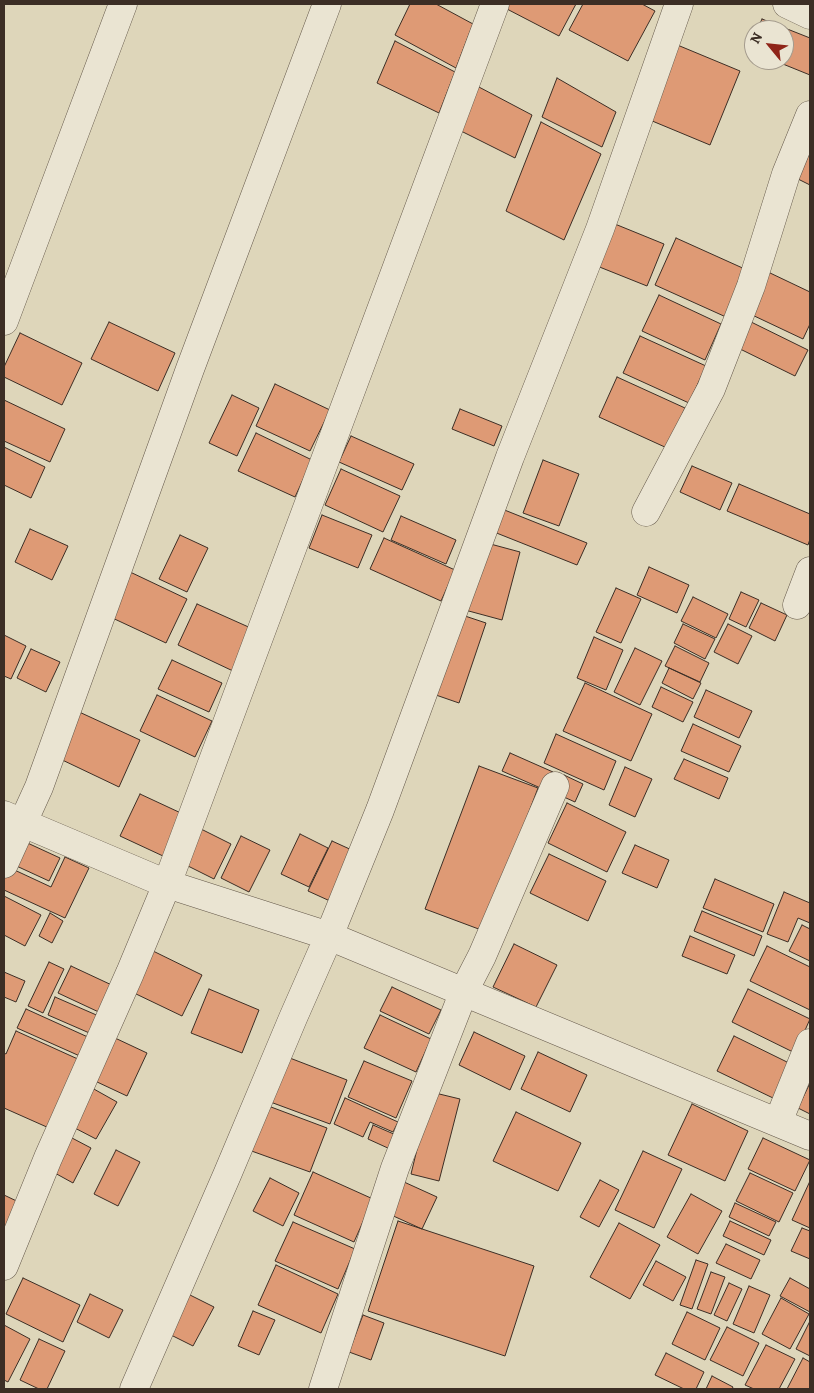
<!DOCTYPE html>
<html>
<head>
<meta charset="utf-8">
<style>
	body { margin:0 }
	#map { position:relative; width:814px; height:1393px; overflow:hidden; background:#ded6ba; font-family:Alegreya,serif }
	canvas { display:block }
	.frame { position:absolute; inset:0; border:5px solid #3c2e25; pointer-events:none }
	.north { position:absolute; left:744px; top:20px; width:50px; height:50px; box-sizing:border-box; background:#eae4d2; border:1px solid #a49b8d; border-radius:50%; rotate:298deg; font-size:14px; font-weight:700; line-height:20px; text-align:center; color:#3c2e25 }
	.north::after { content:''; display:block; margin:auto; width:18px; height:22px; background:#8f2418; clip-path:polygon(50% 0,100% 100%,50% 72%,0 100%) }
</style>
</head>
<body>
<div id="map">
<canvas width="814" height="1393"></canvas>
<div class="frame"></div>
<div class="north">N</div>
</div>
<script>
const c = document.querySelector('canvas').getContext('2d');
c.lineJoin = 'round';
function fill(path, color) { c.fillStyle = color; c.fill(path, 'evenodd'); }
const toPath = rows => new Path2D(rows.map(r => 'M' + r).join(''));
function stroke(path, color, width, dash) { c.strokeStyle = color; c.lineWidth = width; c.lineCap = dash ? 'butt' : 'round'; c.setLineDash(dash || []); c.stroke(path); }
const building = toPath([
	[410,4,436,4,473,24,456,68,395,35,410,4],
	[507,4,576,4,559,36,505,8,507,4],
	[583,4,642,4,655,11,628,61,569,30,583,4],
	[762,19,810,38,810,75,773,60,784,60,784,30,757,30,762,19],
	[395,41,455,72,439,113,377,83,395,41],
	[675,44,740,71,710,145,645,118,675,44],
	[557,78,616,112,602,147,542,117,557,78],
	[477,86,532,115,515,158,459,130,477,86],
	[541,122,601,154,564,240,506,211,541,122],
	[810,152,810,185,798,179,810,152],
	[610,222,664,244,647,286,592,264,610,222],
	[676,238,747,270,726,317,655,285,676,238],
	[768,272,810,292,810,324,803,339,748,313,768,272],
	[659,295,721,324,705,360,642,331,659,295],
	[747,320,808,350,795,376,734,346,747,320],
	[109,322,175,353,158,391,91,359,109,322],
	[20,333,82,363,62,405,4,377,4,367,20,333],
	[640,336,706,366,689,403,623,373,640,336],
	[617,377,685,408,667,448,599,417,617,377],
	[275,384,330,410,310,451,256,426,275,384],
	[232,395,259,408,237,456,209,443,232,395],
	[4,400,65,429,50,462,4,441,4,400],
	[460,409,502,426,494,446,452,429,460,409],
	[256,433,312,460,295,497,238,471,256,433],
	[351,436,414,464,402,490,339,462,351,436],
	[4,447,45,467,31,498,4,485,4,447],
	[543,460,579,474,559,526,523,513,543,460],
	[692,466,732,483,720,510,680,492,692,466],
	[341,469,400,496,383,532,325,505,341,469],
	[739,484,810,514,810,539,808,545,727,511,739,484],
	[502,509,587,543,577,565,494,532,502,509],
	[322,515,372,535,358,568,309,548,322,515],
	[401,516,456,540,446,564,391,540,401,516],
	[30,529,68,546,52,580,15,562,30,529],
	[180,535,208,548,187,592,159,579,180,535],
	[384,538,455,570,441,601,370,569,384,538],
	[483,542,520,552,502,620,465,610,483,542],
	[649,567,689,585,677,613,637,595,649,567],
	[128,571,187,599,166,643,106,615,128,571],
	[616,588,641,599,621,643,596,632,616,588],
	[741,592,759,600,746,627,729,619,741,592],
	[693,597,728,614,716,638,681,621,693,597],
	[761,603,787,615,775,641,749,628,761,603],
	[197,604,253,629,233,671,178,645,197,604],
	[459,614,486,623,459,703,433,694,459,614],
	[683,624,715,639,705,659,674,643,683,624],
	[728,624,752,636,738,664,714,652,728,624],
	[4,635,26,646,11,679,4,676,4,635],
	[594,637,623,650,606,690,577,678,594,637],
	[675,646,709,663,700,682,665,666,675,646],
	[635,648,662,661,640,705,614,692,635,648],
	[31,649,60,662,46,692,17,678,31,649],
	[172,660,222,683,209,712,158,689,172,660],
	[669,668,701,683,693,699,662,683,669,668],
	[585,683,652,714,631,761,563,731,585,683],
	[661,687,693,702,683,722,652,707,661,687],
	[706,690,752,711,739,738,694,717,706,690],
	[157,695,212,721,195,757,140,731,157,695],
	[77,711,140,740,119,787,56,757,77,711],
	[693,724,741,746,729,772,681,751,693,724],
	[556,734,616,761,604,790,544,763,556,734],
	[510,753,553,772,545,790,502,771,510,753],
	[684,759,728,778,719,799,674,779,684,759],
	[479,766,538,788,484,931,425,909,479,766],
	[625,767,652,779,635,817,609,805,625,767],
	[564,775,583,784,575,802,555,793,564,775],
	[140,794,183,814,163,856,120,836,140,794],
	[567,803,626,832,607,872,548,843,567,803],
	[201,829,231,844,214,879,184,864,201,829],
	[300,834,328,848,309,887,281,874,300,834],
	[241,836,270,850,249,892,221,878,241,836],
	[21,840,60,858,49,881,10,863,21,840],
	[332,841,354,851,330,901,308,891,332,841],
	[635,845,669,860,657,888,622,873,635,845],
	[549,854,606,881,588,921,530,893,549,854],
	[65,857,89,868,65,918,4,890,4,877,8,867,51,887,65,857],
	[715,879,774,904,763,932,703,908,715,879],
	[784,892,810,903,810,923,798,918,788,942,767,934,784,892],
	[4,896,41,915,25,946,4,935,4,896],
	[702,911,762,936,754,956,694,931,702,911],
	[50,913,63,921,52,943,39,936,50,913],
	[802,925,810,929,810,961,789,951,802,925],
	[690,936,735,955,727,974,682,956,690,936],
	[514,944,557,965,536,1007,493,987,514,944],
	[767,946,810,967,810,1010,750,981,767,946],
	[153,951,202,975,182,1016,134,993,153,951],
	[49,962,64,969,43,1013,28,1006,49,962],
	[71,966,116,987,103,1014,58,993,71,966],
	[4,972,25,981,16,1002,4,997,4,972],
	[392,987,441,1010,429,1034,380,1011,392,987],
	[209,989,259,1010,242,1053,191,1033,209,989],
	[748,989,810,1019,795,1053,732,1022,748,989],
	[55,997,101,1017,94,1035,48,1015,55,997],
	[26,1009,90,1038,82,1057,17,1028,26,1009],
	[380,1015,431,1039,416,1072,364,1048,380,1015],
	[16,1031,80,1060,49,1128,4,1108,4,1053,6,1054,16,1031],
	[474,1032,525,1056,510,1090,459,1065,474,1032],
	[734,1036,789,1063,773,1098,717,1071,734,1036],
	[115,1038,147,1053,127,1096,95,1081,115,1038],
	[538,1052,587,1075,570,1112,521,1089,538,1052],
	[282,1055,347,1080,330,1124,265,1100,282,1055],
	[364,1061,412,1081,396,1118,348,1097,364,1061],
	[810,1083,810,1114,798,1108,810,1083],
	[92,1088,117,1102,96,1139,71,1126,92,1088],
	[431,1092,460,1099,439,1181,411,1174,431,1092],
	[345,1098,398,1122,393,1132,370,1122,363,1137,334,1124,345,1098],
	[263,1104,327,1128,310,1172,246,1149,263,1104],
	[692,1104,748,1131,725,1181,668,1155,692,1104],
	[516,1112,581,1143,558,1191,493,1161,516,1112],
	[373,1125,396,1135,390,1149,368,1139,373,1125],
	[72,1138,91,1148,73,1183,53,1172,72,1138],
	[763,1138,810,1160,795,1191,748,1169,763,1138],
	[116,1150,140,1162,118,1206,94,1194,116,1150],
	[643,1151,682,1169,654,1228,615,1210,643,1151],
	[313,1172,373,1199,354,1242,294,1215,313,1172],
	[750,1173,793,1193,779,1222,736,1201,750,1173],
	[270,1178,299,1193,283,1226,253,1211,270,1178],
	[600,1180,619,1190,599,1227,580,1217,600,1180],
	[810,1181,810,1228,792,1220,810,1181],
	[404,1182,437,1197,422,1229,389,1214,404,1182],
	[691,1194,722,1211,698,1254,667,1237,691,1194],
	[4,1195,27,1206,4,1257,4,1195],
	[735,1203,776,1222,769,1236,729,1217,735,1203],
	[398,1221,534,1266,505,1356,368,1311,398,1221],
	[730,1221,771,1240,764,1255,723,1236,730,1221],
	[293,1222,355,1249,338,1289,275,1261,293,1222],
	[619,1223,660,1245,630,1299,590,1277,619,1223],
	[802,1228,810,1231,810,1259,791,1251,802,1228],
	[726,1244,760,1260,751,1279,716,1263,726,1244],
	[696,1260,708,1264,692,1309,680,1305,696,1260],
	[656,1261,686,1277,673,1301,643,1285,656,1261],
	[276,1265,338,1294,321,1333,258,1305,276,1265],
	[711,1272,725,1277,711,1314,697,1309,711,1272],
	[23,1278,80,1305,63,1342,6,1314,23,1278],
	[790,1278,810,1289,810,1312,780,1296,790,1278],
	[729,1283,742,1289,727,1321,714,1315,729,1283],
	[749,1286,770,1295,754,1333,733,1324,749,1286],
	[186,1293,214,1307,193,1346,165,1332,186,1293],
	[90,1294,123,1310,109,1338,77,1322,90,1294],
	[781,1298,809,1314,790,1349,762,1334,781,1298],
	[253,1311,275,1320,259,1355,238,1346,253,1311],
	[687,1312,720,1328,705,1360,672,1344,687,1312],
	[363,1315,384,1323,371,1360,349,1352,363,1315],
	[810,1321,810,1356,796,1349,810,1321],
	[4,1325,30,1339,8,1382,4,1380,4,1325],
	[727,1327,759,1343,743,1376,710,1360,727,1327],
	[39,1339,65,1351,47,1389,39,1389,20,1380,39,1339],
	[766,1345,795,1359,779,1389,754,1389,745,1385,766,1345],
	[666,1353,704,1372,696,1389,684,1389,655,1375,666,1353],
	[803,1358,810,1362,810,1389,787,1389,803,1358],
	[712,1376,733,1387,732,1389,706,1389,712,1376]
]);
const minor = toPath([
	[787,4,810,15],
	[4,321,123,4],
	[646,512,711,389,751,286,786,174,810,115],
	[797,605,810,571],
	[4,815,167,884,329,936,810,1136],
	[4,864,39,787,190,369,327,4],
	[778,1122,810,1043],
	[4,1266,48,1158,130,973,167,884,495,4],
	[134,1389,227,1175,293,1018,329,936,380,810,510,457,600,229,679,4],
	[323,1389,395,1168,464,991,482,956,555,786]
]);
fill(building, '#de9a75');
stroke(building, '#3c2e25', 1);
stroke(minor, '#64584a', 29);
stroke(minor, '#eae4d2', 28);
</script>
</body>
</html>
